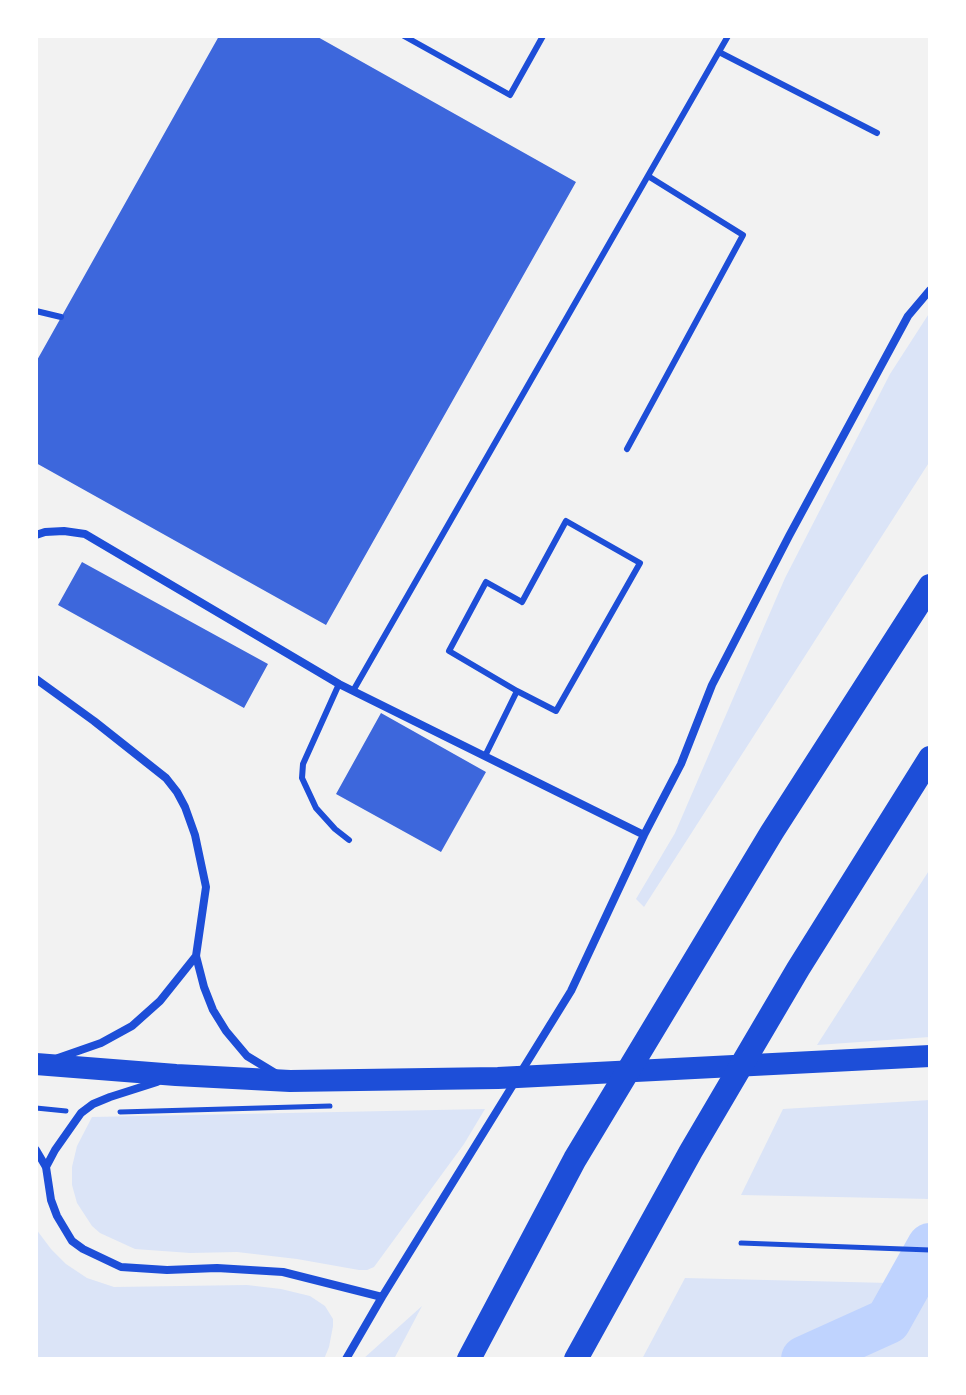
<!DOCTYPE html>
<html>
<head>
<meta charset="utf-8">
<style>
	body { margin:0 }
	#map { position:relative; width:966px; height:1395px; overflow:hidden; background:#f2f2f2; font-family:Commissioner,sans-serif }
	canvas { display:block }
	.frame { position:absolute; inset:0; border:38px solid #fff; pointer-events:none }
</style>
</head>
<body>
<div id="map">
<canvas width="966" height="1395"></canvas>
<div class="frame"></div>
</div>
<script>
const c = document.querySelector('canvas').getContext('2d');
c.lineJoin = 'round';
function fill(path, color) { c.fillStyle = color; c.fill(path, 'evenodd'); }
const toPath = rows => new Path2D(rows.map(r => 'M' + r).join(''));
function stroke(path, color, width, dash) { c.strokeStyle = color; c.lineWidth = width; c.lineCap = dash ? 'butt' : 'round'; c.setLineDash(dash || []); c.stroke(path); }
const green = toPath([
	[930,312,930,461,644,907,636,899,675,833,785,578,890,374],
	[930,869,930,1037,817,1045],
	[930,1100,930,1199,741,1195,783,1109],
	[485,1109,464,1144,374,1267,367,1270,359,1270,297,1259,237,1252,190,1253,135,1249,100,1233,92,1226,77,1203,72,1185,72,1167,77,1146,92,1117],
	[36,1229,51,1249,66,1264,87,1278,114,1287,247,1285,281,1289,310,1296,325,1306,333,1319,333,1326,329,1347,324,1359,36,1359],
	[685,1278,930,1284,930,1359,642,1359],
	[422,1306,394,1359,363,1359]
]);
const river = toPath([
	[804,1359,888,1321,930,1246]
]);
const building = toPath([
	[219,36,316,36,576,182,326,625,36,463,36,362],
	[82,562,268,664,244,708,58,605],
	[381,713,486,772,441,852,336,794]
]);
const path = toPath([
	[36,1108,66,1111],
	[120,1112,330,1106],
	[741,1243,930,1250]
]);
const service = toPath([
	[404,36,510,95,543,36],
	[719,52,877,133],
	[36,311,61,317],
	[627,449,743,235,648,176],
	[339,684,303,764,302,778,316,808,335,829,349,840],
	[353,691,728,36],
	[485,756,517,691,556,711,640,563,566,521,522,602,486,582,449,651,517,691]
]);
const minor = toPath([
	[36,535,45,532,64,531,85,534,339,684,644,835],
	[36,679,94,721,166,778,177,792,185,807,195,835,206,887,196,956,204,987,213,1010,226,1031,247,1056,275,1073],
	[58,1058,101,1043,132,1026,160,1001,196,956],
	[36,1150,46,1167,51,1200,57,1216,72,1241,83,1249,121,1267,167,1270,217,1268,283,1272,382,1297],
	[46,1167,55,1150,81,1113,93,1104,110,1097,157,1082],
	[346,1359,382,1297,571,991,644,835,681,764,712,685,789,536,908,316,930,290]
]);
const trunk = toPath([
	[36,1064,176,1075,290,1081,498,1078,930,1056]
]);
const motorway = toPath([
	[469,1359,575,1159,772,832,930,586],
	[576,1359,691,1151,798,969,930,758]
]);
fill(green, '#dbe4f7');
stroke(river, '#bfd3fe', 46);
fill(building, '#3d67dc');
stroke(path, '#1d4ed8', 5);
stroke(service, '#1d4ed8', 6);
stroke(minor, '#1d4ed8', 8);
stroke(trunk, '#1d4ed8', 22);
stroke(motorway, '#1d4ed8', 24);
</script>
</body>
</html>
